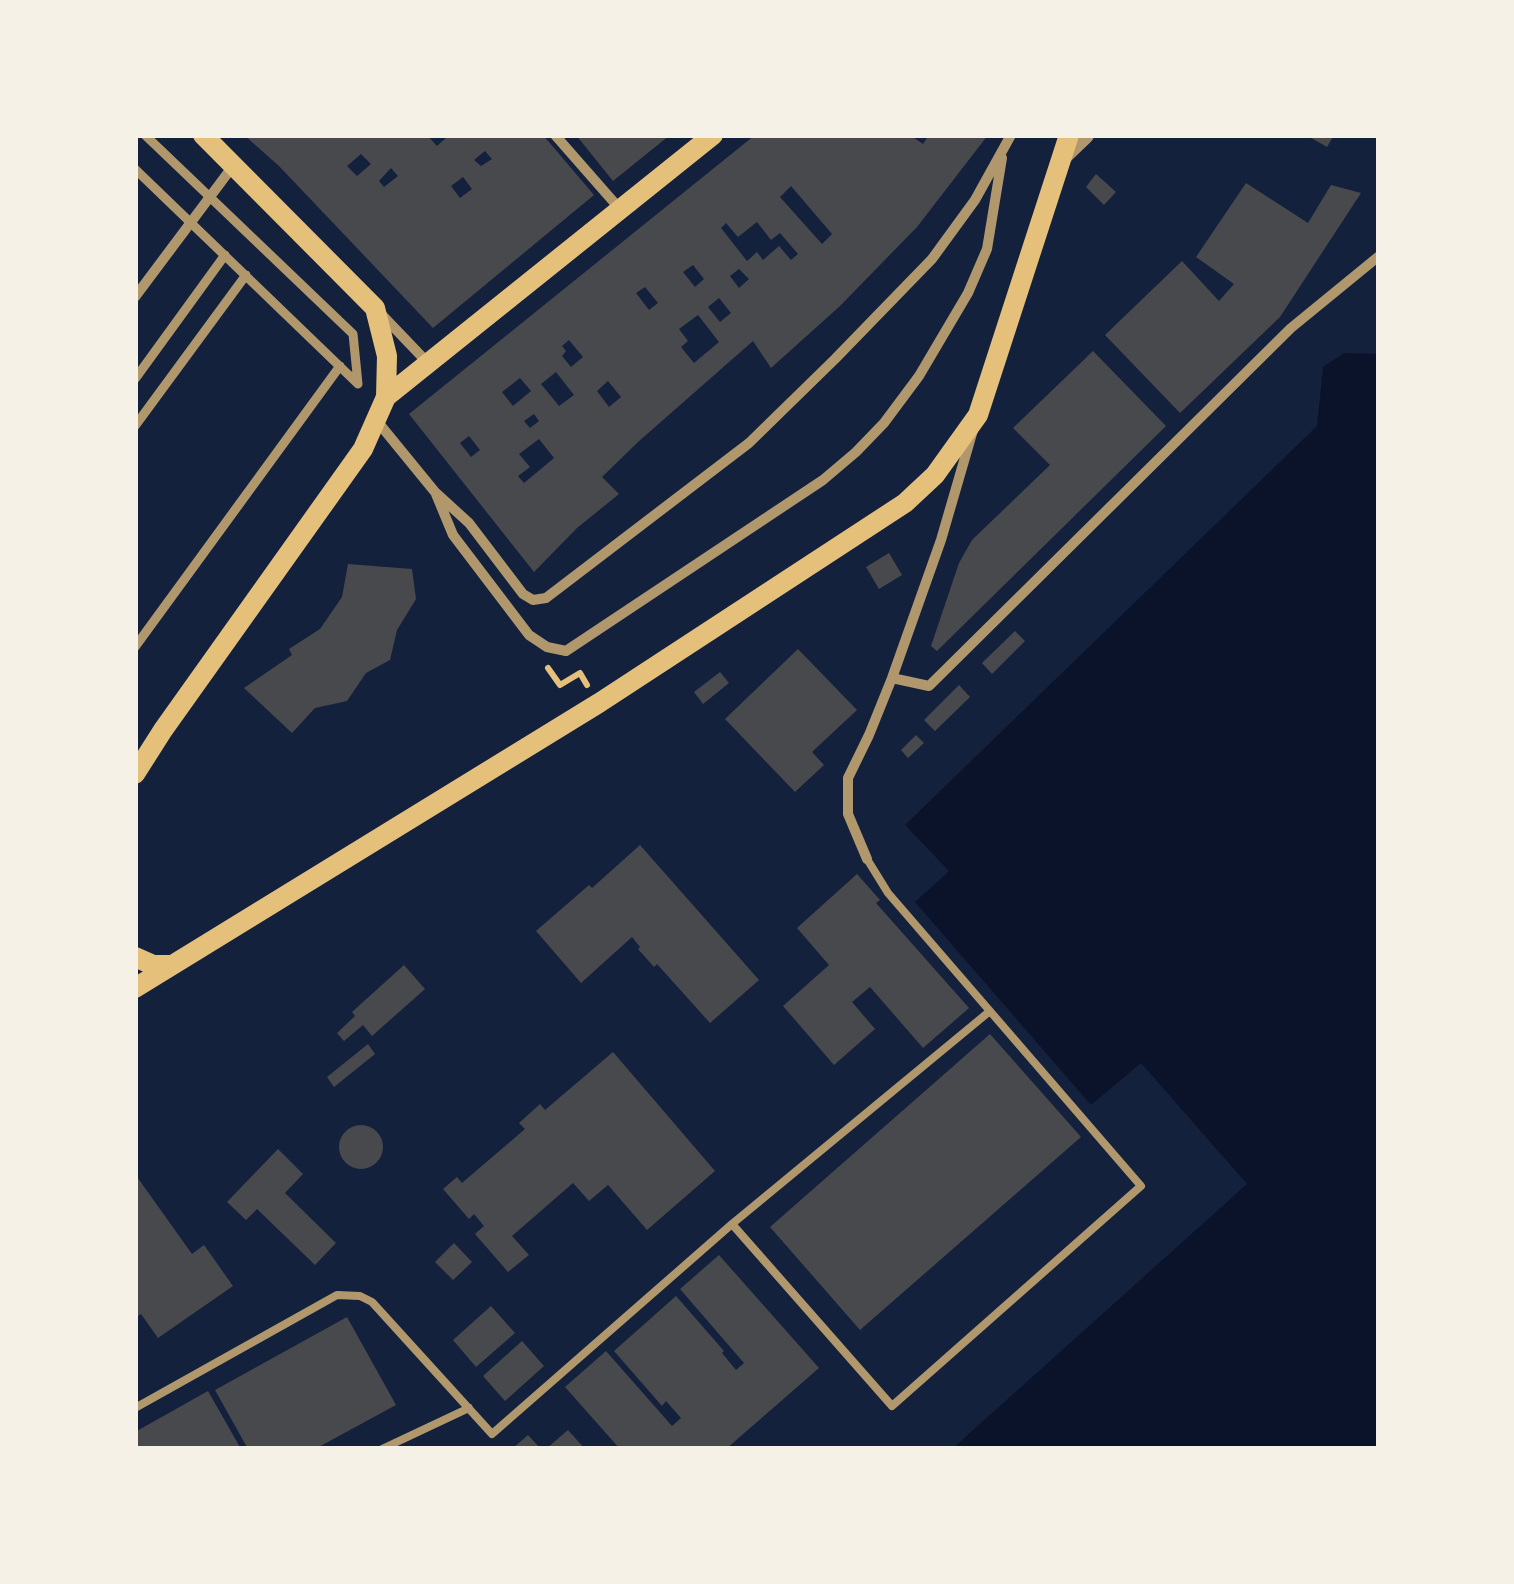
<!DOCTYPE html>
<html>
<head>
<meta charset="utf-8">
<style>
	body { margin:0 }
	#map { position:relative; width:1514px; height:1584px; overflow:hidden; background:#14213d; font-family:Figtree,sans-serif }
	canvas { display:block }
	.frame { position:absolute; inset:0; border:138px solid #f6f1e7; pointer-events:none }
</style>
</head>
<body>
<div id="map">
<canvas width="1514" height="1584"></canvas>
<div class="frame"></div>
</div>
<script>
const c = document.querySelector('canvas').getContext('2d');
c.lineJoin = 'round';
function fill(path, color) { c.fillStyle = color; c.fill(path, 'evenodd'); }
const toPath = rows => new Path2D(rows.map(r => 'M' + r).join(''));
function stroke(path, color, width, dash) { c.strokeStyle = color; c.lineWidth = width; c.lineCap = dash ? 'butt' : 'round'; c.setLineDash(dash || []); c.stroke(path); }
const water = toPath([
	[1344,353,1379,354,1379,1449,952,1449,1247,1184,1141,1063,1091,1105,915,902,949,871,905,825,1317,426,1323,367]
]);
const building = toPath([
	[244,135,427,135,437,146,449,135,543,135,594,195,433,328,279,166],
	[485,151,492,159,481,166,474,160],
	[361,154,371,164,357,176,347,166],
	[391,168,398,176,384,187,379,181],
	[463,177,472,189,460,198,451,186],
	[576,135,670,135,613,181],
	[755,135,910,135,923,144,929,135,988,135,917,227,840,306,771,368,753,341,638,442,602,477,619,494,577,528,534,572,409,414],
	[791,186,832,234,822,244,780,197],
	[757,222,771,240,780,233,798,254,791,260,779,246,763,260,757,252,747,261,721,228,726,223,738,237],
	[693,265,704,279,695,287,683,272],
	[739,269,749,279,739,288,730,276],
	[645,287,658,303,649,310,636,293],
	[719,298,731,313,720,322,708,307],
	[698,315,719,342,694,363,681,347,688,341,679,329],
	[569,340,583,357,571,367,562,356,566,351,562,346],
	[556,372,574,395,559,406,541,384],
	[520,378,531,391,513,406,502,392],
	[608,381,621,397,609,407,597,391],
	[534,414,539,421,530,428,524,421],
	[469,436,480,450,471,457,460,443],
	[539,439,554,458,524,483,518,476,530,467,519,454],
	[1306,135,1334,135,1327,147],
	[1096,174,1116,192,1104,205,1086,187],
	[1246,183,1308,223,1331,185,1361,193,1280,317,1180,413,1105,335,1182,261,1219,301,1234,284,1196,257],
	[1093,351,1166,426,937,651,931,646,959,563,972,540,1050,465,1013,428],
	[889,553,902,575,879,589,866,567],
	[348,564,412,569,416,599,397,630,390,660,366,673,347,701,315,708,292,733,244,688,292,655,289,649,320,629,342,597],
	[1015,631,1025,641,992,674,982,663],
	[798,649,857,710,812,752,824,765,795,792,725,719],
	[720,672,729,683,703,704,694,692],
	[959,685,970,697,935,731,924,720],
	[916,735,924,743,908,758,901,750],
	[640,845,759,980,710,1023,657,964,654,967,638,949,640,947,632,937,581,983,536,931,589,885,592,888],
	[857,874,880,900,876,903,969,1008,923,1048,870,987,852,1002,875,1029,834,1065,783,1006,829,965,797,928],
	[404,965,425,989,372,1036,363,1025,344,1041,337,1033,355,1016,352,1012],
	[990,1034,1081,1137,860,1330,770,1227],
	[368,1044,375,1054,334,1087,327,1077],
	[613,1052,715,1171,647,1230,608,1185,589,1201,573,1183,512,1236,529,1255,508,1272,475,1234,484,1226,474,1214,469,1219,443,1189,457,1177,462,1183,525,1129,519,1123,540,1104,545,1110],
	'339 1147a22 22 0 1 1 44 0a22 22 0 1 1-44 0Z',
	[278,1149,303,1174,285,1193,336,1243,315,1265,257,1209,246,1220,227,1202],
	[135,1174,192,1254,204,1245,233,1286,158,1338,141,1314,135,1318],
	[454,1243,472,1262,453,1280,435,1262],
	[719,1255,819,1368,726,1449,620,1449,565,1387,606,1351,672,1426,681,1418,666,1401,662,1406,614,1351,676,1296,724,1351,722,1353,736,1370,744,1363,680,1289],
	[491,1306,515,1333,476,1367,453,1340],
	[347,1317,396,1405,315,1449,248,1449,215,1390],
	[522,1341,544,1366,505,1401,483,1376],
	[208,1391,241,1449,135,1449,135,1432],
	[568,1430,585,1449,546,1449],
	[528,1435,541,1449,512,1449]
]);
const path = toPath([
	[548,668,560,685,580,673,587,685]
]);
const service = toPath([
	[732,1224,892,1406,1141,1186,888,893,867,859],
	[135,1408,337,1295,360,1296,372,1302,492,1434,732,1224,990,1011],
	[382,1449,469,1408]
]);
const pedestrian = toPath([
	[145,135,353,334,358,384],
	[135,169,358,384],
	[135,379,225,255],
	[135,426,246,275],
	[135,647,340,366]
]);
const minor = toPath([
	[555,135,619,208],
	[135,297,233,166],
	[383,316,427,362],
	[377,421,435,492,469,523,523,594,533,600,546,598,749,443,835,359,932,259,975,200,1011,135],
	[436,494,453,535,529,635,547,647,566,651,823,480,856,452,884,423,919,376,968,293,987,249,1002,158],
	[892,678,929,686,1291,328,1379,256],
	[867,859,848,814,848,778,869,735,892,678,941,540,973,430]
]);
const tertiary = toPath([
	[1061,158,1085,135]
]);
const secondary = toPath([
	[386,397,713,135],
	[135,774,163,730,363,449,386,397,387,356,375,308,203,135],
	[135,957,153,965,172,965],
	[135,988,599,703,905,503,935,475,978,415,1069,135]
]);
fill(water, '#0b132b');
fill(building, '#48494c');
stroke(path, '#e5c07b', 6);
stroke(service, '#b1986c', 8);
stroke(pedestrian, '#b1986c', 9);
stroke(minor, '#b1986c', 10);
stroke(tertiary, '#b1986c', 18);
stroke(secondary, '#e5c07b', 20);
</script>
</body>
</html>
